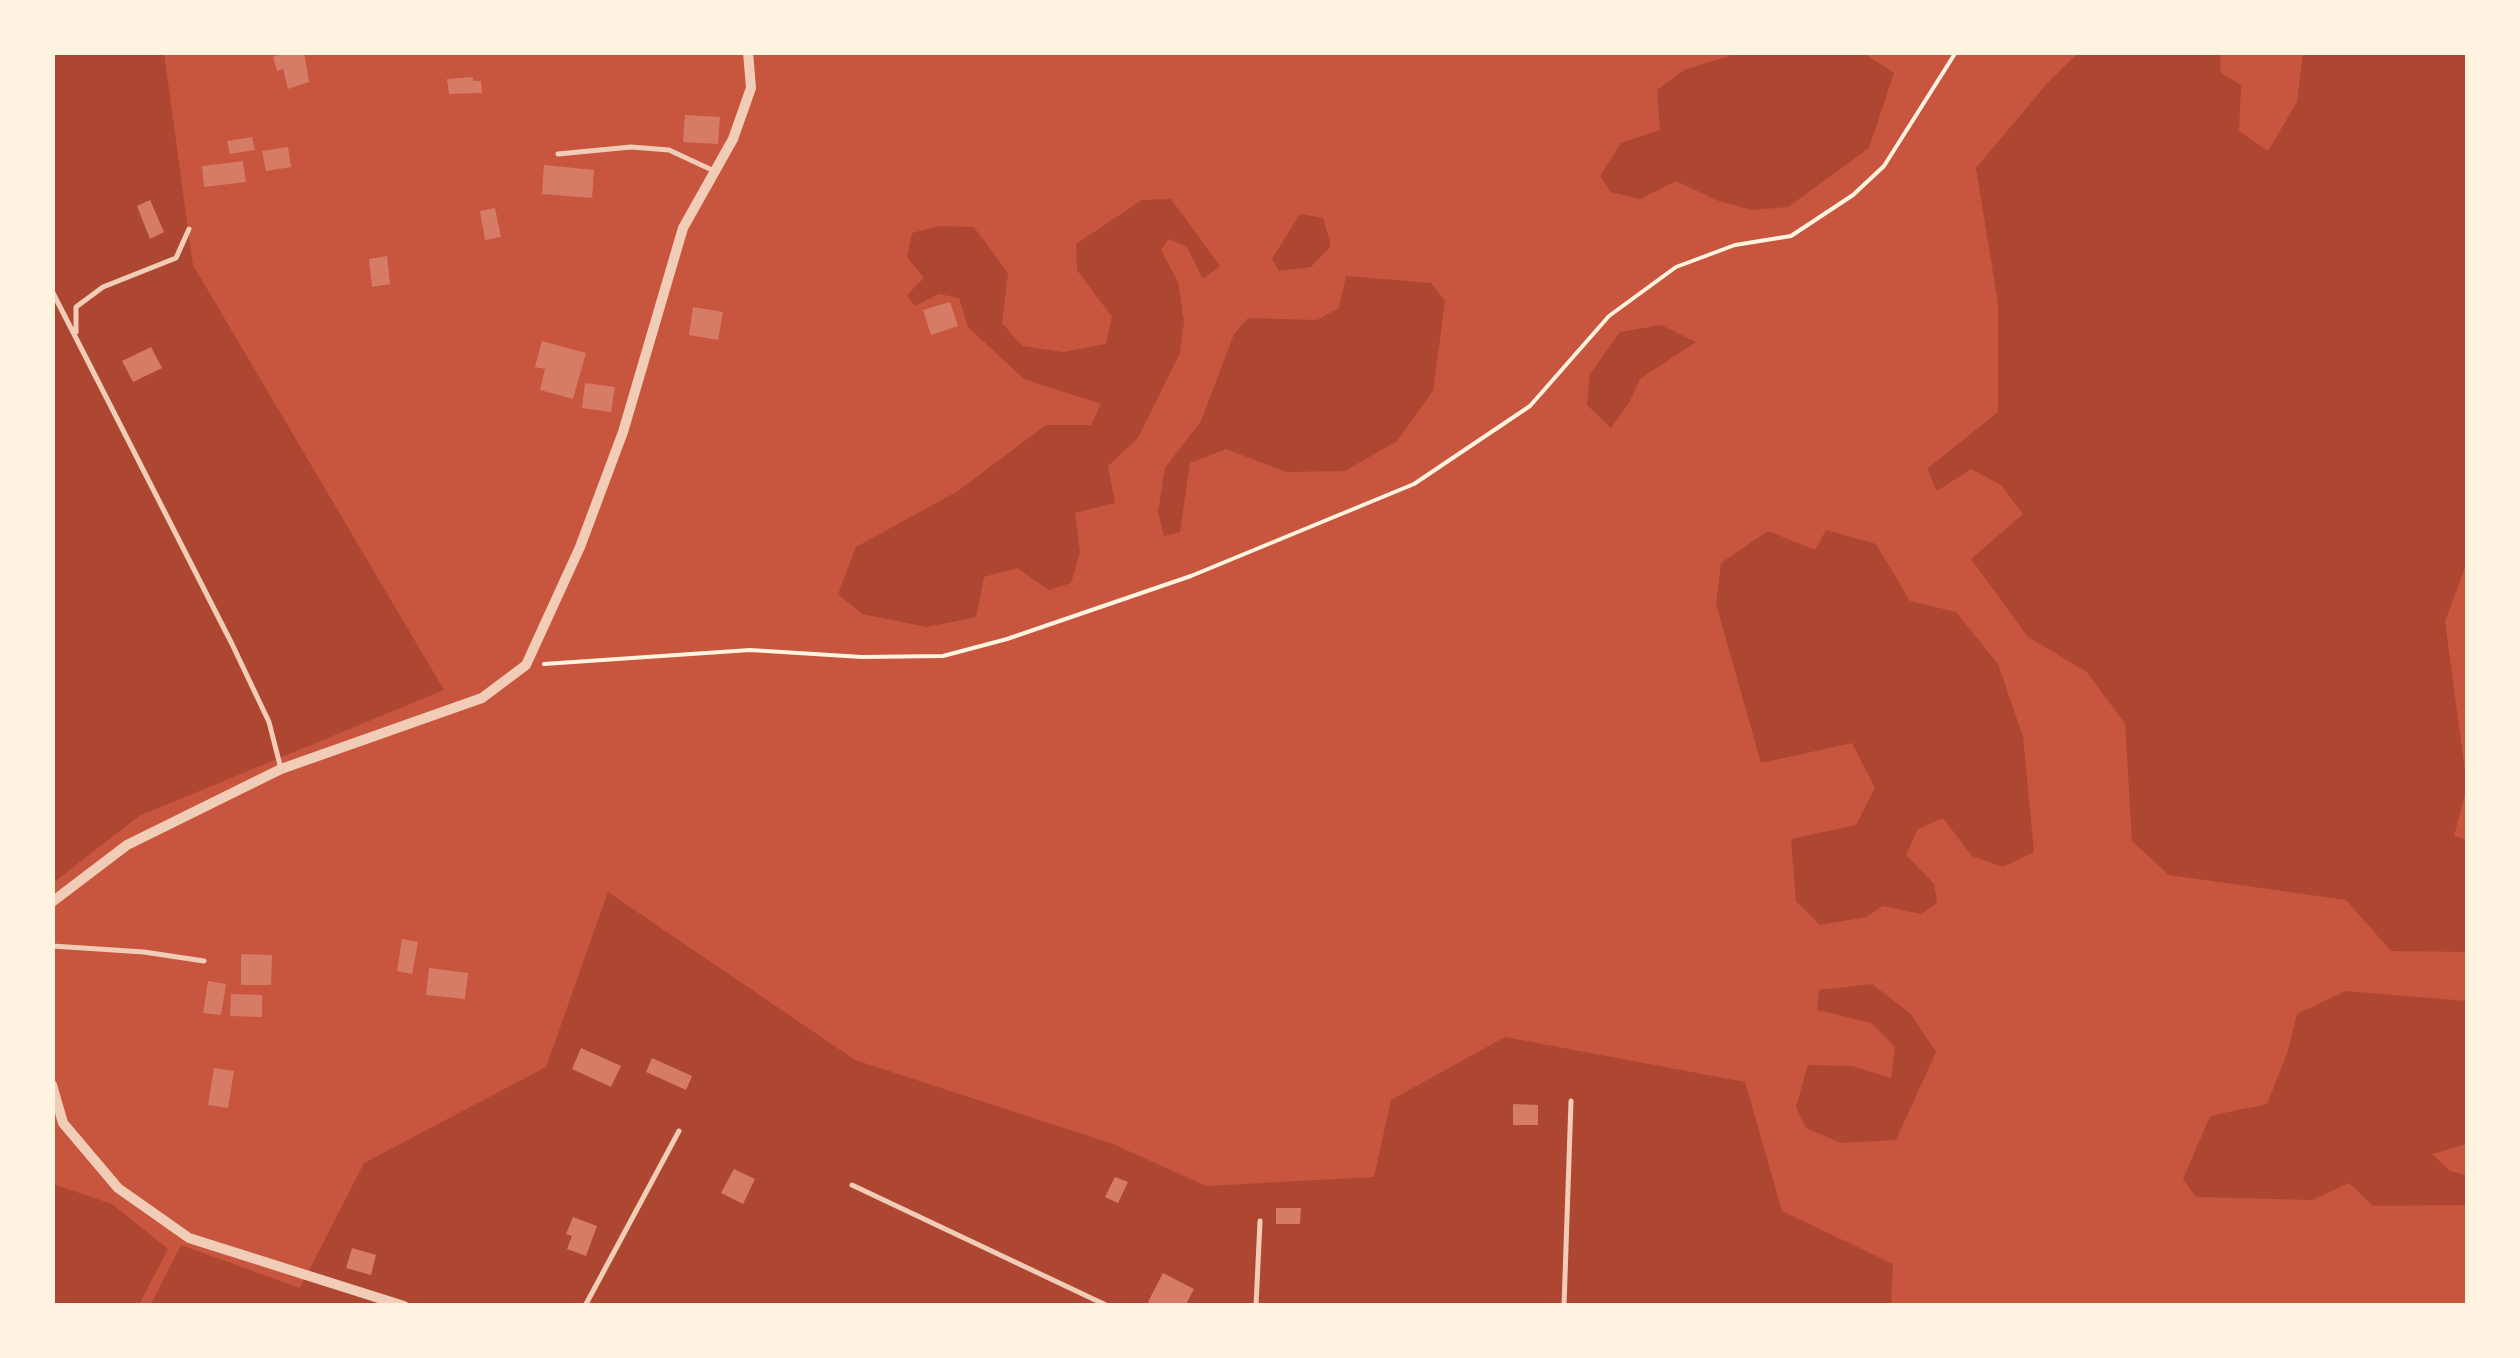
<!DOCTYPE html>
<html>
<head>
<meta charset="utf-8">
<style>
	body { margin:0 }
	#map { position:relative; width:2520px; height:1358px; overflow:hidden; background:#c8553d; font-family:Arial,sans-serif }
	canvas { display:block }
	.frame { position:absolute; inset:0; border:55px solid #fff3e0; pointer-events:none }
</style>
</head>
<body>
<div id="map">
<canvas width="2520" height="1358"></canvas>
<div class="frame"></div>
</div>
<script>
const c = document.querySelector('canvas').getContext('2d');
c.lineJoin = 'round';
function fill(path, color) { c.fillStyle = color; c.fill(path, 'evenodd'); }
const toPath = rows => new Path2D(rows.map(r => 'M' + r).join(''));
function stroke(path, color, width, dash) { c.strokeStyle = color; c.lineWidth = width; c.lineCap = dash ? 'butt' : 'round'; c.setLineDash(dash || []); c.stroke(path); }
const green = toPath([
	[2079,52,2221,53,2220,72,2241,85,2239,131,2268,151,2297,102,2303,53,2467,53,2468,560,2445,621,2467,786,2454,836,2467,839,2467,952,2391,951,2346,900,2169,875,2132,841,2125,724,2087,672,2028,637,1971,559,2023,514,2001,485,1971,469,1937,491,1927,469,1998,412,1998,304,1976,168,2050,80],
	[53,53,164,53,193,265,444,690,139,816,53,883],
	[1730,53,1864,53,1894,73,1869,148,1788,207,1751,210,1716,200,1676,181,1640,199,1611,192,1600,176,1621,143,1660,130,1657,90,1684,70,1729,56],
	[1171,199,1220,266,1203,279,1187,247,1169,239,1161,250,1178,282,1184,321,1180,353,1138,438,1108,466,1115,503,1075,513,1080,552,1071,583,1049,590,1017,568,984,577,976,617,927,627,862,614,838,594,856,547,958,491,1046,425,1091,425,1101,404,1024,379,968,327,959,298,939,294,915,306,907,295,924,278,907,257,912,233,939,226,974,227,1008,273,1002,323,1022,346,1063,352,1106,344,1112,317,1077,270,1076,244,1142,200],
	[1300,214,1323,218,1331,246,1311,267,1279,271,1272,259],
	[1346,276,1431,283,1445,301,1433,391,1397,441,1345,471,1286,472,1226,449,1190,463,1180,532,1164,536,1158,512,1165,468,1201,421,1234,334,1248,318,1317,320,1339,308],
	[1661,325,1696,342,1640,379,1629,403,1611,428,1587,405,1590,374,1620,332],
	[1826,530,1876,544,1910,601,1956,612,1998,664,2023,737,2034,852,2003,867,1972,856,1943,818,1918,829,1906,855,1934,884,1937,903,1921,914,1883,906,1866,917,1820,925,1796,901,1791,839,1856,825,1875,788,1852,743,1761,763,1716,604,1721,563,1768,531,1815,550],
	[608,892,855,1060,1113,1144,1206,1186,1374,1177,1391,1100,1505,1037,1745,1082,1782,1211,1893,1264,1891,1306,150,1306,181,1245,300,1288,364,1163,546,1067],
	[1872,984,1911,1014,1936,1052,1896,1140,1841,1143,1806,1128,1796,1107,1808,1065,1852,1066,1891,1078,1895,1047,1871,1023,1817,1010,1819,990],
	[2346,991,2467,1001,2467,1144,2432,1154,2450,1171,2467,1175,2467,1205,2373,1206,2349,1183,2312,1200,2196,1197,2183,1179,2210,1116,2267,1104,2288,1051,2297,1014],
	[53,1184,112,1204,168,1249,139,1305,53,1305]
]);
const building = toPath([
	[288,52,304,52,309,82,288,89,283,69,277,71,273,57],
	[473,77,473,81,481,81,482,93,449,94,447,79],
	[685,115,720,117,718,144,683,142],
	[252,137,255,150,230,154,227,141],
	[288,147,291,167,266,171,262,151],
	[243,161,246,182,204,187,202,166],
	[544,165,594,170,592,198,542,194],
	[150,200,164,232,150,239,137,206],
	[495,208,501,237,485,240,480,211],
	[387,256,390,284,372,287,369,259],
	[950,302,958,326,931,335,923,310],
	[693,307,723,312,718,340,689,335],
	[542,341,586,353,573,399,540,390,545,369,535,367],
	[151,347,162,368,133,382,122,361],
	[585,383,615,387,611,412,582,408],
	[402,939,418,942,412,974,397,971],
	[241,954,272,955,271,985,241,985],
	[429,968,468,973,465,999,426,995],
	[208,981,226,984,221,1015,203,1013],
	[231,994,262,995,262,1017,230,1016],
	[581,1048,621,1066,611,1087,572,1069],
	[652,1058,692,1076,686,1090,646,1072],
	[214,1068,234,1071,228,1108,208,1105],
	[1513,1104,1538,1105,1538,1125,1513,1125],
	[734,1169,755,1179,743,1204,721,1193],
	[1115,1177,1128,1182,1118,1203,1105,1197],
	[1276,1208,1301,1208,1300,1224,1276,1224],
	[573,1217,597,1226,586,1256,567,1249,572,1236,566,1234],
	[352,1248,376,1255,371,1275,346,1268],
	[1163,1273,1194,1289,1185,1306,1154,1306,1148,1302]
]);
const path = toPath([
	[544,664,750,650,862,657,943,656,1007,639,1191,576,1414,484,1530,406,1609,316,1676,267,1735,245,1791,236,1853,195,1884,166,1956,52]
]);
const service = toPath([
	[558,154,631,147,669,150,712,170],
	[52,291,232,644,269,722,281,769],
	[76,332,76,307,103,287,176,258,189,229],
	[52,946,144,952,204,961],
	[852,1185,1108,1306],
	[585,1306,679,1131],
	[1256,1306,1260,1221],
	[1564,1306,1571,1101]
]);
const minor = toPath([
	[52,902,127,845,281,769,482,698,526,665,580,547,623,432,683,228,733,139,751,88,748,52],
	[52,1085,63,1123,118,1188,189,1238,404,1306]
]);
fill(green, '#ae4732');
fill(building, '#d67c66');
stroke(path, '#fff3e0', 4);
stroke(service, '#f1ccb7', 5);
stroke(minor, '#f1ccb7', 10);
</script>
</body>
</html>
